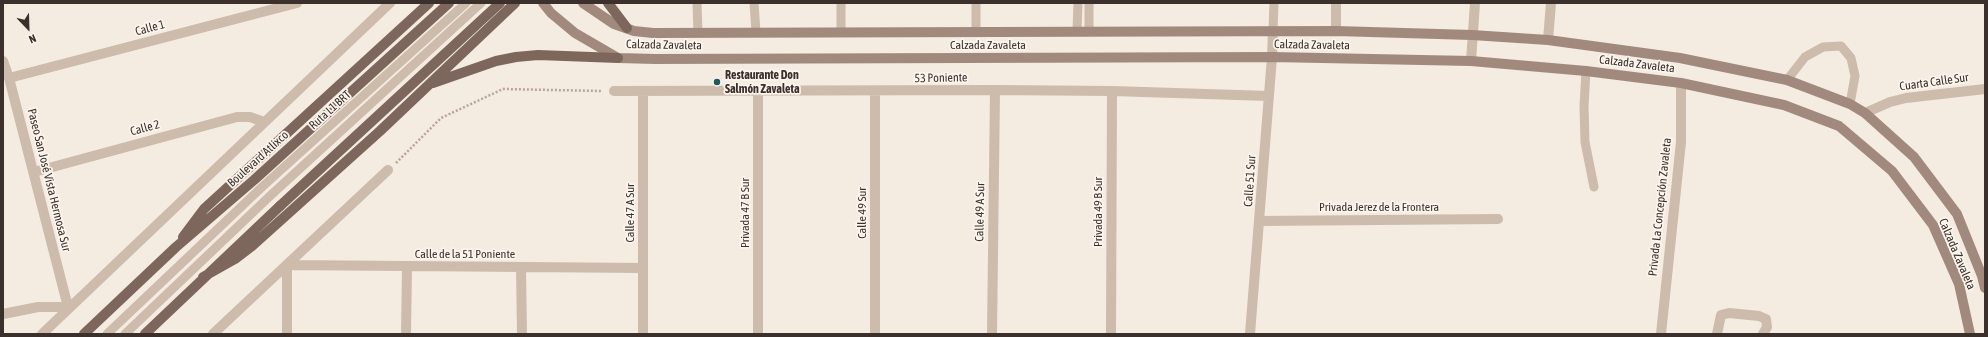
<!DOCTYPE html>
<html>
<head>
<meta charset="utf-8">
<style>
	body { margin:0 }
	#map { position:relative; width:1988px; height:337px; overflow:hidden; background:#f4ebe1; font-family:"Asap Condensed",sans-serif }
	canvas { display:block }
	.frame { position:absolute; inset:0; border:4px solid #3b302b; pointer-events:none }
	.north { position:absolute; left:8px; top:8px; width:40px; height:40px; -webkit-text-stroke:3px #fbf5ee; paint-order:stroke; rotate:157deg; font-size:11px; font-weight:700; line-height:16px; text-align:center; color:#3b302b }
	.north::after { content:''; display:block; margin:auto; width:14px; height:18px; background:#3b302b; clip-path:polygon(50% 0,100% 100%,50% 72%,0 100%) }
</style>
</head>
<body>
<div id="map">
<canvas width="1988" height="337"></canvas>
<div class="frame"></div>
<div class="north">N</div>
</div>
<script>
const c = document.querySelector('canvas').getContext('2d');
c.lineJoin = 'round';
const toPath = rows => new Path2D(rows.map(r => 'M' + r).join(''));
function stroke(path, color, width, dash) { c.strokeStyle = color; c.lineWidth = width; c.lineCap = dash ? 'butt' : 'round'; c.setLineDash(dash || []); c.stroke(path); }
function write(font, color, halo, rows, align = 'center') {
  c.font = font + ' "Asap Condensed",sans-serif'; c.lineWidth = 3.5; c.setLineDash([]); c.textBaseline = 'middle'; c.strokeStyle = halo; c.fillStyle = color; for (const [text, x, y, turn = 0] of rows) {
    c.save(); c.translate(x, y); c.rotate((+turn || 0) * Math.PI / 180); c.textAlign = isNaN(turn) ? turn : align; if (halo) c.strokeText(text, 0, 0); c.fillText(text, 0, 0); c.restore();
  }
}
const path = toPath([
	[396,163,441,118,503,89,602,91]
]);
const service = toPath([
	[697,3,698,33],
	[754,3,756,32],
	[1089,3,1089,31],
	[1273,30,1274,3],
	[976,31,976,3],
	[1077,31,1078,3],
	[841,32,841,3],
	[1586,71,1584,106,1585,142,1594,187],
	[1787,80,1805,57,1823,47,1841,46,1851,58,1855,76,1850,104],
	[107,334,262,187,466,3],
	[125,334,271,195,481,3]
]);
const minor = toPath([
	[1336,31,1336,3],
	[1548,40,1551,3],
	[3,61,9,78,68,307,38,307,3,314],
	[1471,61,1475,3],
	[9,78,297,3],
	[614,91,995,90,1112,91,1269,96],
	[758,92,758,334],
	[1865,113,1890,102,1906,98,1985,89],
	[34,172,237,117,250,117,264,122],
	[1260,221,1498,219],
	[521,267,522,334],
	[42,334,390,3],
	[213,334,388,170],
	[287,334,287,265,643,268],
	[406,334,407,267],
	[643,334,643,92],
	[875,334,875,91],
	[992,334,995,90],
	[1111,334,1112,91],
	[1250,334,1272,57,1273,30],
	[1661,334,1681,142,1681,83],
	[1717,334,1721,315,1729,313,1759,316,1766,319,1767,327,1763,334]
]);
const secondary = toPath([
	[543,3,551,13,575,33,618,58,655,59,1272,57,1471,61,1586,71,1681,83,1784,105,1839,126,1892,171,1933,225,1959,284,1970,334],
	[583,3,614,24,634,31,653,33,1336,31,1472,35,1548,40,1680,58,1787,80,1850,104,1865,113,1914,157,1957,214,1982,276,1985,288]
]);
const primary = toPath([
	[608,3,627,28],
	[433,83,496,61,516,57,538,55,618,58],
	[183,237,204,209,429,3],
	[203,277,235,259,252,246,380,131,515,3],
	[84,334,176,247,254,180,449,3],
	[145,334,280,206]
]);
const primaryBridge = toPath([
	[280,206,500,3]
]);
const markers = [
	[717,82,4,"#1f5a5e"]
];
const streetNames = [
	["Calle 1",150,28,-15],
	["Calzada Zavaleta",664,45,1],
	["Calzada Zavaleta",988,45],
	["Calzada Zavaleta",1312,45,1],
	["Calzada Zavaleta",1637,64,7],
	["53 Poniente",941,78,-1],
	["Cuarta Calle Sur",1934,82,-8],
	["Ruta L1 BRT",330,110,-42],
	["Calle 2",145,128,-15],
	["Boulevard Atlixco",258,159,-42],
	["Paseo San José Vista Hermosa Sur",49,180,76],
	["Calle 51 Sur",1250,181,-86],
	["Privada Jerez de la Frontera",1379,207],
	["Privada La Concepción Zavaleta",1660,207,-84],
	["Calle 49 A Sur",980,212,-89],
	["Privada 49 B Sur",1098,212,-90],
	["Calle 47 A Sur",630,213,-90],
	["Privada 47 B Sur",745,213,-90],
	["Calle 49 Sur",862,213,-90],
	["Calle de la 51 Poniente",465,254],
	["Calzada Zavaleta",1957,254,67]
];
const poiNames = [
	["Restaurante Don",725,75],
	["Salmón Zavaleta",725,89]
];
stroke(path, '#b9a596', 2.5, [2, 2]);
stroke(service, '#cdbbac', 9);
stroke(minor, '#cdbbac', 10);
stroke(secondary, '#a18a7d', 10);
stroke(primary, '#7d675c', 10);
stroke(primaryBridge, '#7d675c', 10);
for (const [x, y, r, color] of markers) { const dot = new Path2D(); dot.arc(x, y, r, 0, 2 * Math.PI); c.fillStyle = color; c.fill(dot); stroke(dot, '#fbf5ee', 1.5); }
write('12px', '#3b302b', '#fbf5ee', streetNames);
write('bold 12px', '#3b302b', '#fbf5ee', poiNames, 'left');
</script>
</body>
</html>
